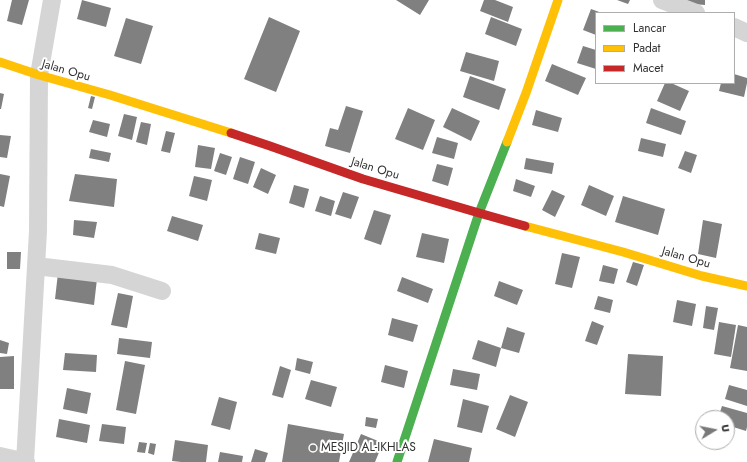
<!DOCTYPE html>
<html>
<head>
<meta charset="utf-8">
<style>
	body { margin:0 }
	#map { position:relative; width:747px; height:462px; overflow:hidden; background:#fff; font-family:Jost,sans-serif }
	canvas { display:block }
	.legend { position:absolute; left:595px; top:12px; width:140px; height:72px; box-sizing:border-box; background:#fff; border:1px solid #adadad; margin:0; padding:5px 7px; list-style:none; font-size:12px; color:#313131 }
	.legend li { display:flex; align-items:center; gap:8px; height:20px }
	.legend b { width:20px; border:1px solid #adadad }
	.north { position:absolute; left:695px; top:410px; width:40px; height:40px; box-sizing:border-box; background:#fff; border:1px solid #adadad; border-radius:50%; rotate:80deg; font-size:11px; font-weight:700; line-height:16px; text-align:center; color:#313131 }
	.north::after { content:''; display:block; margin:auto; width:14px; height:18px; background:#797979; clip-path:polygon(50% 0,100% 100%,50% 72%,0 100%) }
</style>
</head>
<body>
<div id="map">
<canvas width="747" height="462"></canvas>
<ul class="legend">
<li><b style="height:5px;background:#4caf50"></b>Lancar</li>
<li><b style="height:5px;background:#ffc107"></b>Padat</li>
<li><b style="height:5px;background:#c62828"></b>Macet</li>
</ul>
<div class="north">U</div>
</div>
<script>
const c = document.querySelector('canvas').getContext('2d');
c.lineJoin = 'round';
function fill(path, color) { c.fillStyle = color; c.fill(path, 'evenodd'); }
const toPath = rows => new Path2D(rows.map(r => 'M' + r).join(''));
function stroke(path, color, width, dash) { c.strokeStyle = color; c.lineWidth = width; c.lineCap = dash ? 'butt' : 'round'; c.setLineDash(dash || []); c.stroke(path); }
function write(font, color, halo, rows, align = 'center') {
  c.font = font + ' Jost,sans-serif'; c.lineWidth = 4; c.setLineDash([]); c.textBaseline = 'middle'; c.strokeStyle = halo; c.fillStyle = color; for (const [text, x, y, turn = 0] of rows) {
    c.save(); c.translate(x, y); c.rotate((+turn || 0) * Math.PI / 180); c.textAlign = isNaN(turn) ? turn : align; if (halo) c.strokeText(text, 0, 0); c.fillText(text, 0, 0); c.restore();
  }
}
const building = toPath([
	[12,0,29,0,22,25,7,21],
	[82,0,111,8,106,27,77,19],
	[396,0,429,0,420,15],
	[484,0,495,0,513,7,508,22,480,11],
	[617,0,630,0,628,4],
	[679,0,705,0,705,5,679,3],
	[591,9,602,13,596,13,596,35,583,30],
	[269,17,300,31,276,92,244,79],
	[491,17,522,29,516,46,485,34],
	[126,18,153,26,141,64,114,56],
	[583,46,596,50,596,69,577,63],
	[466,52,499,61,494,81,460,71],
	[552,64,586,78,578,95,545,81],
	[734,74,747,78,747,83,744,97,719,91,721,83,734,83],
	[470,76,506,89,499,110,463,97],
	[665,83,671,83,689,91,680,111,657,101],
	[0,93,4,94,1,109,0,109],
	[91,96,95,97,92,109,88,108],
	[346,106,363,111,350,153,325,146,330,128,338,130],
	[408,108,435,120,423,150,395,139],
	[452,108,480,121,471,141,443,127],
	[651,108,686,121,681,135,646,123],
	[536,110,562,118,558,132,532,125],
	[124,114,137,117,132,140,118,136],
	[93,120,110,124,107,137,89,132],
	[141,122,151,124,147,145,136,142],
	[166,131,175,133,170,153,161,151],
	[0,135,11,136,7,158,0,157],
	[437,137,458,143,454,159,432,153],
	[641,138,666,144,663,157,638,151],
	[198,145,215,148,211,169,195,167],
	[91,149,111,153,109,162,89,158],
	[685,151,697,155,691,173,678,168],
	[220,153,232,157,226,175,214,171],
	[240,157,255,162,248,184,233,179],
	[526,158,554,163,552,174,524,169],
	[437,164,453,168,448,186,432,181],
	[261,168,276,175,268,194,253,187],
	[0,174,10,176,4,207,0,206],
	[75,174,117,179,114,207,69,201],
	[194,176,212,180,207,201,189,196],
	[516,179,535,186,531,197,513,191],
	[294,185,309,189,304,208,289,203],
	[589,185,614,196,606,216,581,205],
	[552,190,565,196,555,217,542,210],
	[343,192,359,197,351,219,335,214],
	[320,196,335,201,331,216,315,211],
	[623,196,665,209,658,235,615,222],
	[374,210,391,215,381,245,364,239],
	[172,216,203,225,198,241,167,231],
	[74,220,97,222,94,238,73,235],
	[703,220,722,224,716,258,698,254],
	[259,233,280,238,276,254,255,249],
	[422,233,449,239,444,263,416,257],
	[7,252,21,252,20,269,7,269],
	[562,253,580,257,572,288,555,284],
	[633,262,644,265,637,286,626,282],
	[603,265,618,269,614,284,599,281],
	[58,273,97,279,94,305,55,299],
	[402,277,433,289,428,303,397,291],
	[499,281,523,290,517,305,494,296],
	[118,293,133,296,127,328,111,325],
	[598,296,613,300,610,313,594,309],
	[677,300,696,304,692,326,673,322],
	[706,306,718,308,714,330,703,328],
	[392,318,418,325,413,342,388,335],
	[592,321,604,326,597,345,585,341],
	[719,322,736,325,731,357,714,354],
	[738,325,747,327,747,371,730,368],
	[507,327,525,333,519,353,501,348],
	[119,338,152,342,150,358,117,354],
	[0,340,9,343,7,354,0,353],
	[478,340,501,348,496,367,472,359],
	[65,353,97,355,96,372,63,370],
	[628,354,663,356,661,396,625,394],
	[14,356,14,389,0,389,0,357],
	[297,358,313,362,310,374,295,370],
	[125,361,145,365,136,414,116,410],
	[385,365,408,371,404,388,381,382],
	[280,366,291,370,283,398,272,395],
	[453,369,480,374,477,390,450,385],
	[311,380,337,387,331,407,305,399],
	[729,385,747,390,747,406,725,399],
	[67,388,91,393,87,414,63,409],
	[510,395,528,402,515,437,496,429],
	[219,397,237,402,230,430,211,425],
	[463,399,489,406,482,433,457,427],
	[722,406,747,413,747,427,746,431,727,425,727,418,718,418],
	[366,417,378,419,376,428,365,426],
	[59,419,90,425,87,443,56,437],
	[102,424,126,427,124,444,99,441],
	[288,424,344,434,339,462,282,462],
	[361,434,383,443,375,462,349,462],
	[434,439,472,448,469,462,428,462],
	[175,440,208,445,206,462,181,462,172,461],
	[139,442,147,443,145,453,137,452],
	[150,443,156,444,154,455,148,453],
	[255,449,268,453,265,462,251,462],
	[220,452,243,456,242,462,218,462]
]);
const street = toPath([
	[662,0,696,13],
	[734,27,747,33],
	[36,266,112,275,162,291],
	[0,456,26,462],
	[25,462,38,231,39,75,52,0]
]);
const fast = toPath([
	[397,462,479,213,507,142]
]);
const slow = toPath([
	[0,62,39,75,110,95,231,133],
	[507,142,526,93,558,0],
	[525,226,623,252,702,276,747,286]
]);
const jam = toPath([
	[231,133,270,146,363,179,479,213,525,226]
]);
const markers = [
	[313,448,4,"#797979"]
];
const streetNames = [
	["Jalan Opu",66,71,16],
	["Jalan Opu",375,169,17],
	["Jalan Opu",686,258,16]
];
const poiNames = [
	["MESJID AL-IKHLAS",321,448]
];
fill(building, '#808080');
stroke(street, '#d5d5d5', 18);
stroke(fast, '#4caf50', 9);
stroke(slow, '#ffc107', 9);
stroke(jam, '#c62828', 9);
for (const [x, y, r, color] of markers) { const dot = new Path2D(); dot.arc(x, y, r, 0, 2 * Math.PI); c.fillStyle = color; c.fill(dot); stroke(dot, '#fff', 1.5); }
write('12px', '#313131', '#fff', streetNames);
write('12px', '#313131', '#fff', poiNames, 'left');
</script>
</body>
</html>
